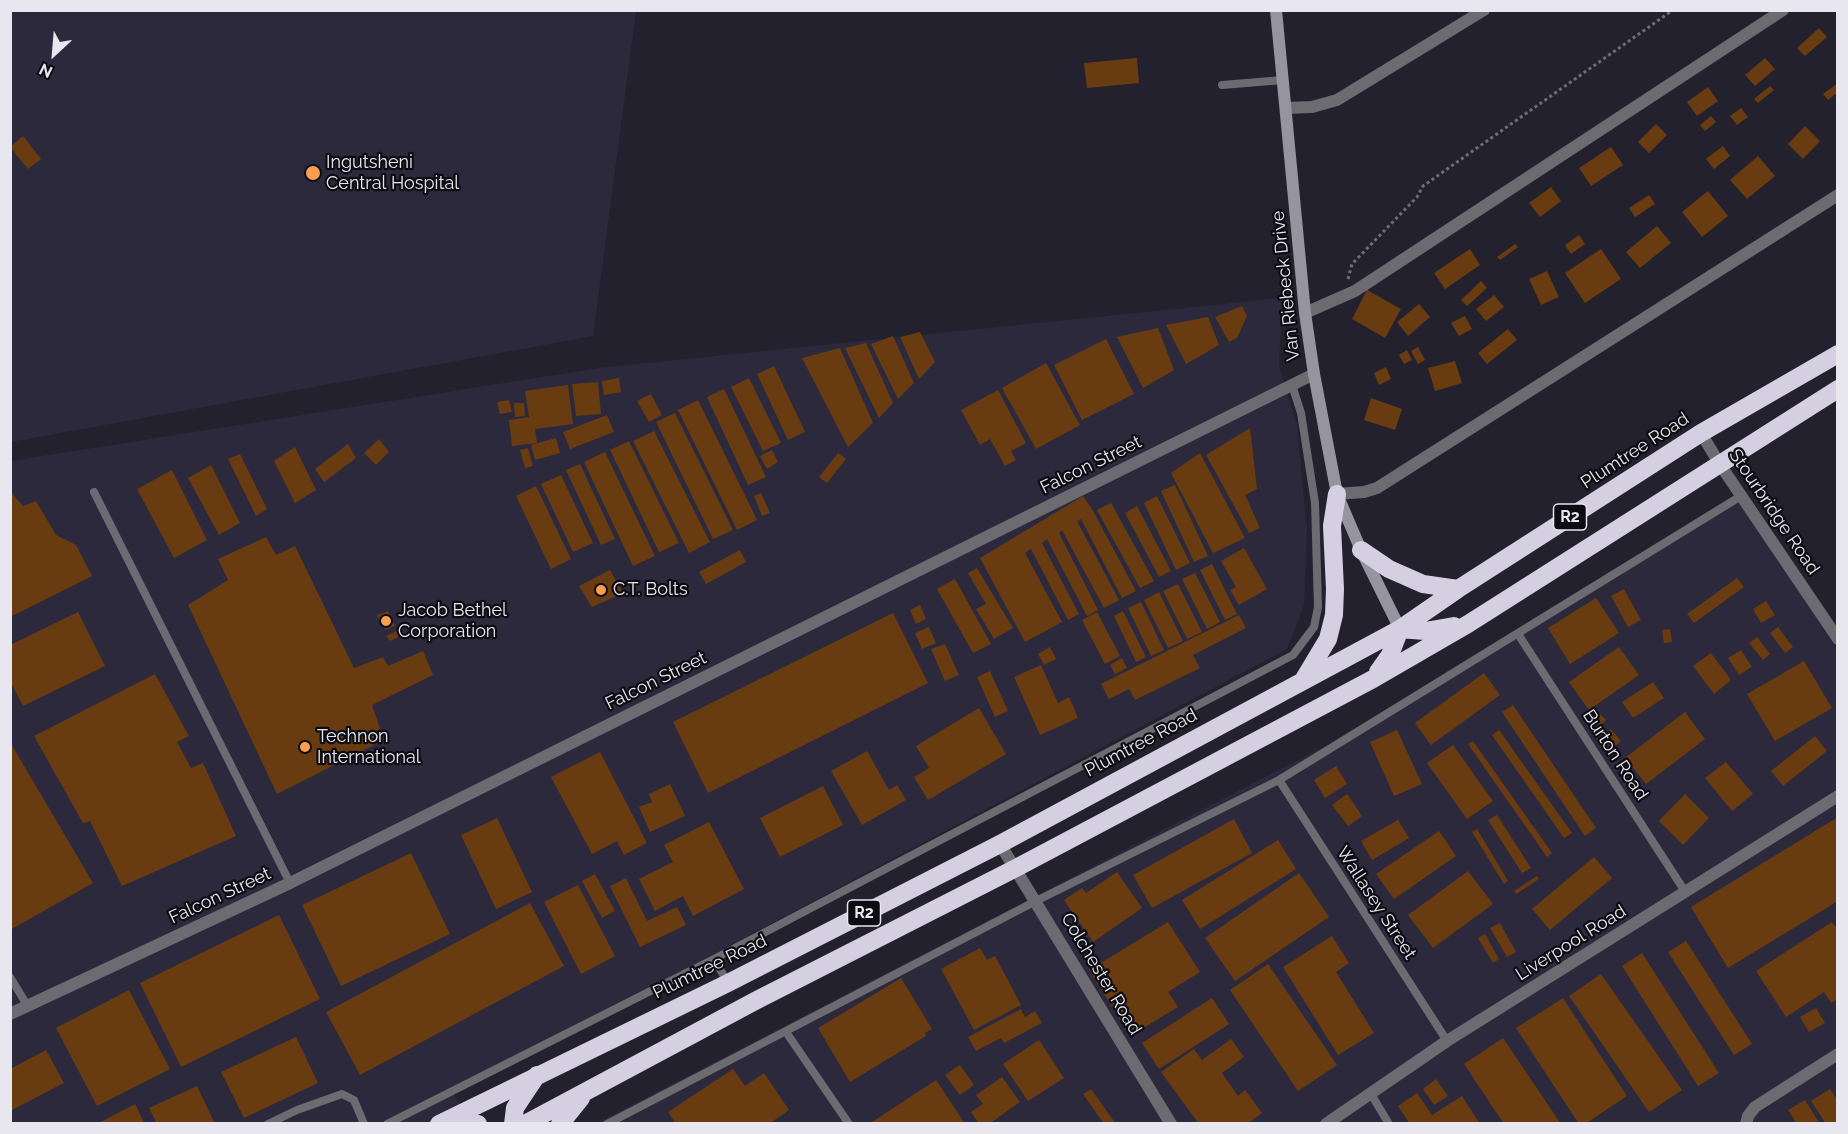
<!DOCTYPE html>
<html>
<head>
<meta charset="utf-8">
<style>
	body { margin:0 }
	#map { position:relative; width:1848px; height:1134px; overflow:hidden; background:#24212e; font-family:Raleway,sans-serif }
	canvas { display:block }
	.frame { position:absolute; inset:0; border:12px solid #e8e6ef; pointer-events:none }
	.north { position:absolute; left:24px; top:24px; width:60px; height:60px; -webkit-text-stroke:4px #0d0c12; paint-order:stroke; rotate:206deg; font-size:16px; font-weight:700; line-height:24px; text-align:center; color:#e8e6ef }
	.north::after { content:''; display:block; margin:auto; width:21px; height:27px; background:#e8e6ef; clip-path:polygon(50% 0,100% 100%,50% 72%,0 100%) }
</style>
</head>
<body>
<div id="map">
<canvas width="1848" height="1134"></canvas>
<div class="frame"></div>
<div class="north">N</div>
</div>
<script>
const c = document.querySelector('canvas').getContext('2d');
c.lineJoin = 'round';
function fill(path, color) { c.fillStyle = color; c.fill(path, 'evenodd'); }
const toPath = rows => new Path2D(rows.map(r => 'M' + r).join(''));
function stroke(path, color, width, dash) { c.strokeStyle = color; c.lineWidth = width; c.lineCap = dash ? 'butt' : 'round'; c.setLineDash(dash || []); c.stroke(path); }
function write(font, color, halo, rows, align = 'center') {
  c.font = font + ' Raleway,sans-serif'; c.lineWidth = 4.5; c.setLineDash([]); c.textBaseline = 'middle'; c.strokeStyle = halo; c.fillStyle = color; for (const [text, x, y, turn = 0] of rows) {
    c.save(); c.translate(x, y); c.rotate((+turn || 0) * Math.PI / 180); c.textAlign = isNaN(turn) ? turn : align; if (halo) c.strokeText(text, 0, 0); c.fillText(text, 0, 0); c.restore();
  }
}
const built = toPath([
	[11,11,636,11,593,336,11,442],
	[1282,298,1279,366,1297,425,1307,531,1304,605,1287,649,453,1093,472,1123,11,1124,11,461,599,368],
	[1738,500,1837,649,1837,1123,595,1124,1362,727]
]);
const building = toPath([
	[1819,28,1827,37,1805,56,1797,48],
	[1137,58,1139,83,1087,88,1084,63],
	[1765,58,1775,69,1755,86,1745,75],
	[1838,83,1838,92,1828,100,1823,94],
	[1770,86,1774,90,1758,103,1754,99],
	[1708,87,1718,101,1697,116,1687,102],
	[1741,108,1748,117,1737,125,1730,116],
	[1711,116,1716,122,1705,131,1700,125],
	[1656,124,1667,135,1649,153,1638,142],
	[1805,126,1820,141,1803,159,1788,144],
	[23,136,41,159,28,169,10,147],
	[1723,146,1730,156,1714,169,1706,159],
	[1611,147,1623,165,1591,186,1579,168],
	[1758,156,1775,176,1747,199,1730,180],
	[1551,187,1561,201,1540,217,1529,203],
	[1708,191,1728,216,1702,237,1682,212],
	[1649,195,1655,204,1635,217,1629,208],
	[1657,226,1671,243,1640,268,1626,252],
	[1579,235,1585,244,1571,254,1565,245],
	[1515,244,1518,247,1500,260,1497,257],
	[1470,249,1480,265,1445,289,1434,273],
	[1601,249,1621,279,1585,303,1565,273],
	[1547,271,1559,297,1541,305,1529,279],
	[1481,281,1487,288,1467,306,1461,300],
	[1367,290,1401,309,1385,338,1352,319],
	[1494,295,1504,307,1486,321,1476,309],
	[1419,304,1430,317,1408,336,1397,322],
	[1242,306,1247,316,1237,338,1229,342,1215,317],
	[1465,316,1472,329,1459,336,1451,323],
	[1208,317,1219,345,1186,364,1166,325],
	[1158,328,1174,370,1143,388,1117,337],
	[1508,329,1517,340,1487,364,1478,353],
	[920,332,935,362,919,379,900,337],
	[893,336,914,383,898,399,871,344],
	[1106,339,1134,394,1082,420,1054,365],
	[866,343,893,403,879,418,845,348],
	[1418,347,1425,360,1418,364,1411,351],
	[840,348,873,423,848,447,802,358],
	[1407,350,1412,360,1404,364,1399,355],
	[1455,361,1462,383,1435,391,1428,368],
	[1046,363,1080,425,1036,449,1002,388],
	[774,366,805,432,788,440,757,374],
	[1386,367,1391,379,1379,385,1374,373],
	[619,378,621,392,604,395,602,381],
	[749,378,781,443,763,451,731,387],
	[598,382,601,414,576,416,572,384],
	[568,385,573,424,535,429,537,443,512,446,509,420,529,417,525,391],
	[724,389,766,477,748,485,707,397],
	[998,390,1026,443,1011,451,1016,460,1005,466,990,439,980,445,961,410],
	[651,394,662,415,649,422,637,401],
	[1371,398,1402,409,1395,430,1364,420],
	[509,400,512,412,500,414,497,402],
	[698,400,757,520,737,530,678,410],
	[514,403,524,403,525,416,515,417],
	[675,413,733,530,713,539,656,422],
	[607,415,614,432,570,449,563,432],
	[1250,428,1257,489,1245,495,1260,528,1249,533,1206,455],
	[654,431,710,542,689,553,633,441],
	[556,438,560,453,535,460,531,445],
	[379,439,389,452,376,465,364,453],
	[629,441,679,543,659,552,610,450],
	[348,444,356,458,324,482,315,469],
	[295,447,316,490,295,503,274,461],
	[528,448,533,466,525,468,520,450],
	[772,450,778,462,767,469,760,456],
	[605,452,655,556,633,566,584,462],
	[838,453,846,459,827,483,819,477],
	[1200,453,1245,538,1213,553,1171,473],
	[240,454,267,509,256,516,228,459],
	[580,464,615,539,601,545,566,470],
	[211,465,240,523,219,535,188,478],
	[172,470,207,540,174,558,137,489],
	[561,475,593,543,573,552,541,484],
	[1175,485,1208,556,1194,562,1161,491],
	[536,486,571,559,551,569,516,496],
	[10,491,23,506,36,501,56,535,76,545,92,576,10,617],
	[761,493,770,513,762,516,754,496],
	[1083,496,1092,509,1136,591,1122,598,1081,519,1077,521,1119,600,1104,608,1062,530,1059,533,1098,610,1087,616,1047,539,1042,543,1079,614,1068,620,1031,549,1025,553,1062,622,1025,642,980,558],
	[1157,496,1190,563,1176,570,1144,503],
	[1111,503,1154,581,1140,588,1097,510],
	[1137,506,1171,571,1159,577,1125,513],
	[266,537,276,555,295,546,354,668,383,657,388,666,423,651,433,675,372,705,384,740,277,794,188,605,228,580,218,559],
	[1244,548,1267,589,1239,605,1230,590,1236,587,1221,561],
	[740,550,746,562,706,584,699,572],
	[1212,564,1237,614,1225,620,1200,570],
	[977,568,1013,628,994,639,976,609,986,604,968,573],
	[610,570,623,593,592,607,579,586],
	[1195,573,1220,622,1207,629,1182,579],
	[1737,578,1744,587,1694,623,1687,614],
	[955,579,991,644,973,653,937,589],
	[1178,584,1202,632,1187,639,1163,591],
	[1624,589,1641,620,1628,627,1611,596],
	[1159,592,1183,641,1168,648,1144,600],
	[1596,598,1619,633,1570,664,1548,628],
	[1766,601,1775,615,1761,623,1753,609],
	[1141,602,1164,650,1151,656,1128,608],
	[920,605,926,619,916,624,910,610],
	[388,611,395,626,385,630,377,615],
	[1123,611,1146,657,1136,662,1114,616],
	[78,612,105,666,23,706,10,681,10,645],
	[1097,612,1120,656,1105,664,1082,620],
	[893,613,928,683,708,793,673,722],
	[1239,615,1246,628,1193,655,1200,668,1135,700,1129,689,1109,699,1101,684],
	[929,627,936,643,922,649,915,633],
	[1778,627,1793,647,1785,653,1770,633],
	[1670,629,1672,642,1664,643,1662,630],
	[397,631,400,636,390,641,386,636],
	[1757,637,1770,654,1763,660,1749,643],
	[945,644,959,675,945,681,931,649],
	[1050,647,1056,659,1044,665,1038,654],
	[1619,647,1639,675,1589,710,1569,682],
	[1741,650,1752,667,1739,675,1728,658],
	[1711,653,1731,680,1714,694,1693,666],
	[1122,658,1127,668,1115,674,1110,665],
	[1804,661,1832,708,1775,741,1747,694],
	[1041,665,1058,703,1069,697,1078,718,1040,735,1014,677],
	[990,671,1008,711,995,717,977,677],
	[1484,673,1500,695,1431,745,1415,723],
	[155,674,189,736,177,742,191,768,203,763,236,836,122,886,90,821,83,823,34,736],
	[1653,682,1664,698,1633,718,1622,702],
	[1513,705,1596,828,1585,836,1502,712],
	[979,708,1006,754,928,800,914,777,929,768,916,746],
	[1685,712,1705,739,1646,784,1625,758],
	[1599,713,1606,720,1599,727,1592,720],
	[1611,729,1621,741,1611,749,1601,738],
	[1397,730,1422,784,1394,796,1370,742],
	[1499,730,1572,833,1564,838,1492,735],
	[1815,736,1827,751,1783,786,1771,771],
	[1473,741,1552,853,1547,857,1468,744],
	[10,742,93,883,10,930],
	[1453,745,1493,801,1467,819,1427,763],
	[867,751,889,790,897,785,906,800,862,825,831,771],
	[600,752,647,843,624,855,617,841,592,854,551,777],
	[1726,762,1753,794,1732,811,1705,778],
	[1336,766,1347,784,1325,798,1314,780],
	[670,784,685,816,650,832,639,807,652,802,649,794],
	[823,786,843,825,780,857,760,818],
	[1347,794,1362,816,1348,826,1332,805],
	[1685,794,1709,818,1683,845,1659,821],
	[1497,815,1531,868,1522,873,1488,820],
	[1838,817,1838,901,1728,968,1691,907],
	[497,818,532,892,496,909,461,835],
	[1234,819,1252,853,1152,908,1133,875],
	[1398,820,1409,838,1372,860,1361,841],
	[709,822,744,889,693,916,683,896,655,911,639,879,673,862,664,845],
	[1477,829,1508,881,1504,884,1472,832],
	[1439,831,1456,856,1394,899,1376,874],
	[1278,840,1296,869,1200,929,1182,900],
	[411,853,450,934,341,986,302,905],
	[1594,857,1612,878,1550,930,1532,909],
	[1468,871,1493,904,1433,948,1408,915],
	[1117,872,1142,908,1093,942,1064,900,1082,888,1086,893],
	[1299,873,1329,917,1235,981,1205,938],
	[595,874,615,911,602,918,582,881],
	[1537,876,1539,879,1516,894,1514,891],
	[626,878,647,921,677,907,686,925,640,947,610,886],
	[578,885,615,956,581,974,544,902],
	[530,903,564,966,360,1075,326,1012],
	[279,915,320,999,181,1067,140,983],
	[1168,922,1200,972,1168,992,1178,1007,1130,1036,1089,970],
	[1832,922,1838,930,1838,999,1831,1003,1824,992,1786,1017,1756,971],
	[1500,923,1516,952,1507,957,1490,928],
	[1485,934,1499,959,1493,963,1478,938],
	[1332,936,1349,963,1336,972,1374,1033,1338,1055,1283,967],
	[1686,941,1752,1044,1734,1055,1668,952],
	[980,948,987,960,995,956,1021,1005,974,1030,941,969],
	[1642,953,1719,1073,1698,1086,1622,966],
	[1268,964,1337,1065,1298,1091,1230,990],
	[1601,974,1682,1090,1649,1112,1569,996],
	[901,978,932,1029,925,1033,926,1036,850,1082,818,1028],
	[129,990,170,1069,97,1106,56,1028],
	[1212,998,1229,1024,1159,1069,1142,1043],
	[1563,998,1627,1096,1585,1124,1579,1124,1516,1028],
	[1816,1008,1825,1023,1809,1032,1800,1017],
	[1021,1009,1025,1017,1035,1011,1042,1023,1004,1043,1001,1038,976,1051,968,1037],
	[296,1037,318,1083,244,1118,221,1072],
	[1503,1038,1561,1124,1504,1124,1464,1064],
	[1231,1039,1244,1057,1222,1073,1238,1096,1245,1090,1262,1113,1247,1124,1199,1124,1161,1072,1194,1049,1202,1060],
	[1039,1040,1064,1078,1028,1101,1003,1064],
	[46,1050,64,1083,10,1111,10,1069],
	[960,1065,974,1085,960,1095,945,1075],
	[733,1069,745,1086,764,1073,789,1110,769,1124,676,1124,668,1112],
	[1002,1077,1020,1102,989,1124,979,1124,971,1112,983,1104,976,1095],
	[1436,1079,1448,1096,1434,1105,1423,1089],
	[936,1080,965,1124,869,1124],
	[197,1086,215,1124,157,1124,149,1108],
	[1091,1089,1116,1124,1104,1124,1083,1094],
	[1830,1089,1838,1101,1838,1124,1826,1124,1811,1101],
	[1417,1093,1432,1115,1462,1096,1480,1124,1410,1124,1398,1106],
	[1805,1100,1820,1124,1797,1124,1788,1110],
	[135,1104,145,1124,97,1124]
]);
const path = toPath([
	[1348,279,1352,264,1417,197,1423,186,1673,10]
]);
const lane = toPath([
	[1222,85,1283,80],
	[94,492,290,883],
	[1518,634,1686,893],
	[1279,780,1447,1041],
	[10,977,27,1005],
	[728,983,714,959,1293,655,1314,627,1318,607,1315,503,1301,413,1292,385],
	[786,1032,849,1124],
	[1371,1094,1389,1124],
	[268,1124,297,1110,342,1094,354,1100,364,1124],
	[387,1124,714,959],
	[607,1124,1036,901,1279,780,1741,496]
]);
const street = toPath([
	[1286,108,1312,107,1337,100,1484,10],
	[1305,313,1355,291,1783,10],
	[1701,433,1719,463,1838,639],
	[1337,494,1364,492,1377,488,1838,195],
	[1000,844,1171,1124],
	[10,1014,290,883,1314,374],
	[1326,1124,1447,1041,1838,796],
	[1746,1124,1748,1116,1755,1107,1838,1054]
]);
const secondary = toPath([
	[1276,10,1305,313,1314,374,1337,494,1361,550,1400,629]
]);
const highway = toPath([
	[1361,550,1389,569,1423,584,1458,589],
	[1378,672,1390,655,1400,629,1425,631,1454,626],
	[1304,679,1328,639,1334,615,1335,589,1332,526,1337,494],
	[446,1121,478,1124],
	[439,1124,728,983,1000,844,1400,629,1458,589,1701,433,1838,354],
	[513,1124,515,1108,537,1075],
	[525,1124,757,1000,1016,868,1373,679,1468,624,1838,389],
	[560,1124,581,1098]
]);
const markers = [
	[313,173,8,"#fa9f4f"],
	[601,590,6,"#fa9f4f"],
	[386,621,6,"#fa9f4f"],
	[305,747,6,"#fa9f4f"]
];
const shields = [
	[1570,517,33],
	[864,913,33]
];
const shieldNames = [
	["R2",1570,517],
	["R2",864,913]
];
const poiNames = [
	["Ingutsheni",326,163],
	["Central Hospital",326,184],
	["C.T. Bolts",613,590],
	["Jacob Bethel",398,611],
	["Corporation",398,632],
	["Technon",317,737],
	["International",317,758]
];
const streetNames = [
	["Van Riebeck Drive",1286,286,-96],
	["Plumtree Road",1635,451,-33],
	["Falcon Street",1091,465,-26],
	["Stourbridge Road",1774,512,56],
	["Falcon Street",656,681,-26],
	["Plumtree Road",1141,743,-28],
	["Burton Road",1615,755,57],
	["Falcon Street",220,896,-25],
	["Wallasey Street",1376,903,57],
	["Liverpool Road",1571,943,-32],
	["Plumtree Road",710,967,-26],
	["Colchester Road",1101,974,59]
];
fill(built, '#2d293c');
fill(building, '#683b11');
stroke(path, '#6f6d78', 3, [3, 3]);
stroke(lane, '#6d6b72', 8);
stroke(street, '#6d6b72', 12);
stroke(secondary, '#96949f', 12);
stroke(highway, '#d4d0e2', 18);
for (const [x, y, r, color] of markers) { const dot = new Path2D(); dot.arc(x, y, r, 0, 2 * Math.PI); c.fillStyle = color; c.fill(dot); stroke(dot, '#0d0c12', 2); }
for (const [x, y, w] of shields) { const box = new Path2D(); box.roundRect(x - w / 2, y - 13, w, 26, 4.5); c.fillStyle = '#0d0c12'; c.fill(box); stroke(box, '#e8e6ef', 1.5); }
write('bold 16px', '#e8e6ef', null, shieldNames);
write('18px', '#e8e6ef', '#0d0c12', poiNames, 'left');
write('18px', '#e8e6ef', '#0d0c12', streetNames);
</script>
</body>
</html>
